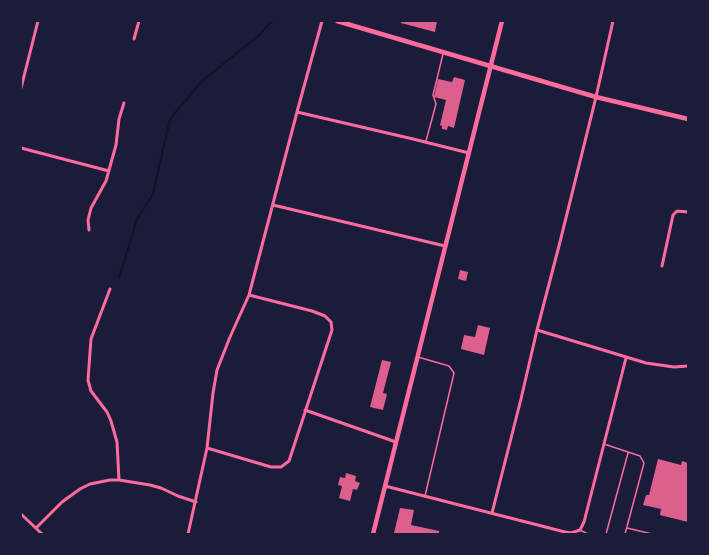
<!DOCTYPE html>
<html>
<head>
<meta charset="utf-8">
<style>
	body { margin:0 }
	#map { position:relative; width:709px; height:555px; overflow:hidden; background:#1b1b3a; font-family:"Source Sans 3",sans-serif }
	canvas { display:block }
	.frame { position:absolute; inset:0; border:22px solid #1b1b3a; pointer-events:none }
</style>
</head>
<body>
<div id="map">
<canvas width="709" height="555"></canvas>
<div class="frame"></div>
</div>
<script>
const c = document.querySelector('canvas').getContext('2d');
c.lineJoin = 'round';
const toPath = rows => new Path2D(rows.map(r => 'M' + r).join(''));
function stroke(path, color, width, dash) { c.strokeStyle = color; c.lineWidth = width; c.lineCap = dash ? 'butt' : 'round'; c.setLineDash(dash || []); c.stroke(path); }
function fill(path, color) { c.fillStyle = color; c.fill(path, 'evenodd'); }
const stream = toPath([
	[119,278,137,219,153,194,170,119,201,82,258,36,272,21]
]);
const building = toPath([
	[401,21,437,21,435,32,401,23],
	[454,77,465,80,454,128,448,126,447,130,442,129,442,126,440,125,446,100,434,97,438,79,452,82],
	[460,270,468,272,466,281,458,279],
	[478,325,490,328,484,355,461,349,464,335,475,337],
	[382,360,391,362,383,393,387,394,383,410,370,407],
	[658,459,681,465,682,461,688,463,688,522,660,515,661,509,643,505,646,495,649,495],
	[346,473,356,476,355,481,360,483,357,490,353,489,350,501,339,498,342,486,338,485,340,477,345,478],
	[400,508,414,510,411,525,439,531,439,534,394,533]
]);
const service = toPath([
	[426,141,436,104,433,95,443,54],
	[418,357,449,366,454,373,425,496],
	[604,444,640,456,644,463,625,534],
	[627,528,652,534],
	[580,530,588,534],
	[606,534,628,453]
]);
const minor = toPath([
	[134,39,139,21],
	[21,88,38,21],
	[297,112,413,139,469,153],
	[21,148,109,171],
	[273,205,445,246],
	[89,230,88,220,91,208,106,181,116,145,119,119,124,103],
	[662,266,673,215,677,211,688,212],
	[110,289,91,339,88,380,91,391,107,412,111,421,117,442,119,480],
	[537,330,646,363,674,367,688,366],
	[305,410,396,442],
	[207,448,271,467,281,467,289,461,332,330,331,322,325,316,312,311,249,295],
	[385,486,565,532,571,533,580,530,584,522,626,358],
	[492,513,521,399,537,330,560,242,596,97,613,21],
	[21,514,42,534],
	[36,528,62,502,80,489,90,484,110,480,119,480,150,485,161,488,178,496,196,502],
	[188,534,207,448,213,393,217,370,230,337,249,295,297,112,322,21]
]);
const secondary = toPath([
	[337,21,596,97,688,119],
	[373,534,502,21]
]);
stroke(stream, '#12122b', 2);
fill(building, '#dd5f8e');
stroke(service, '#ff6b9d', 1.5);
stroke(minor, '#ff6b9d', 3);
stroke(secondary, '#ff6b9d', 4.5);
</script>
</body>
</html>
